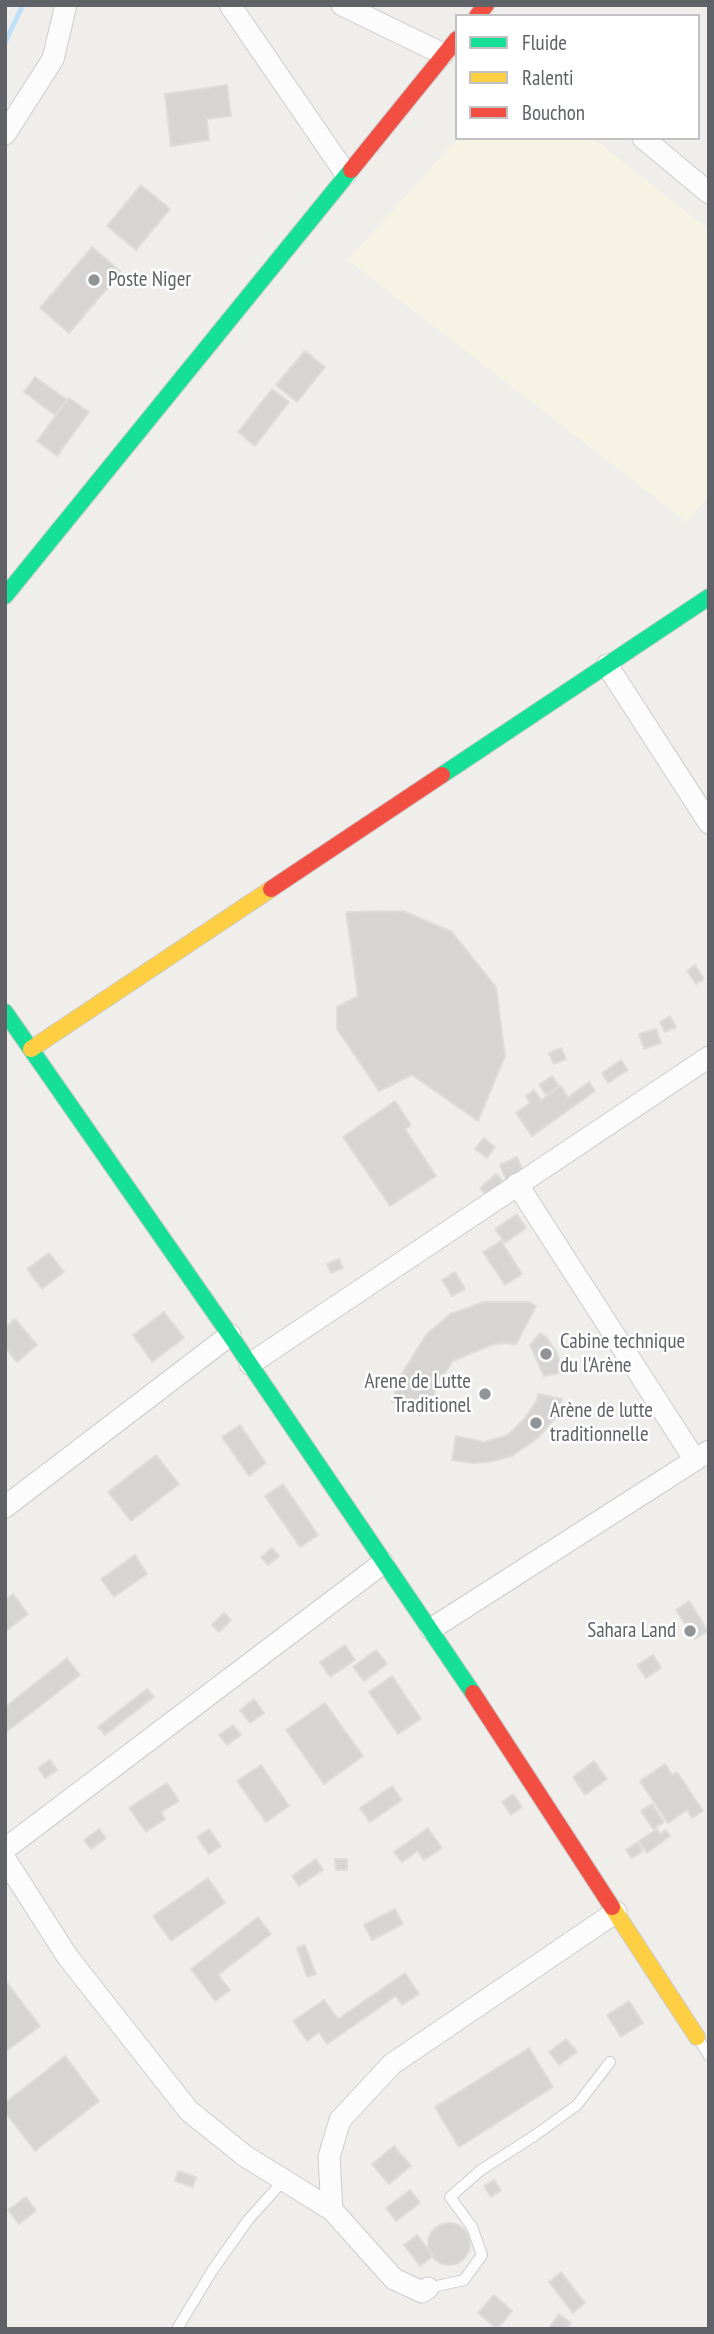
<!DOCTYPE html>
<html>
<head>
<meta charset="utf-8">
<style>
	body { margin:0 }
	#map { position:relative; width:714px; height:2334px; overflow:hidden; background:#efeeea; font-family:"PT Sans Narrow",sans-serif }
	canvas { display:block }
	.frame { position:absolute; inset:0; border:7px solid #5f6368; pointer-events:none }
	.legend { position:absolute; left:455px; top:14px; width:245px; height:126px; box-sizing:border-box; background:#fff; border:2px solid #bfc1c3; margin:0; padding:9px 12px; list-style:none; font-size:21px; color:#5f6368 }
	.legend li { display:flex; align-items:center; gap:14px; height:35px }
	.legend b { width:35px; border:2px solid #bfc1c3 }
</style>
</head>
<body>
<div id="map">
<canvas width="714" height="2334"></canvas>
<div class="frame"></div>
<ul class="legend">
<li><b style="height:9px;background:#16e098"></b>Fluide</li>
<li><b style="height:9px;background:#ffcf43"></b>Ralenti</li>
<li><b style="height:9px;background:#f24e42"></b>Bouchon</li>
</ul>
</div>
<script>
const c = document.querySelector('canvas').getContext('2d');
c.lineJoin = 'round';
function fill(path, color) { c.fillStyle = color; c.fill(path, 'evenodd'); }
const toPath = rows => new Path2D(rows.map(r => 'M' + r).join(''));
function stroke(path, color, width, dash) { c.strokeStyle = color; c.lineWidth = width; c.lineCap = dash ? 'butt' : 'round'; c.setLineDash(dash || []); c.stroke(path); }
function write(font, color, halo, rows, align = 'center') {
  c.font = font + ' "PT Sans Narrow",sans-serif'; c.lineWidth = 5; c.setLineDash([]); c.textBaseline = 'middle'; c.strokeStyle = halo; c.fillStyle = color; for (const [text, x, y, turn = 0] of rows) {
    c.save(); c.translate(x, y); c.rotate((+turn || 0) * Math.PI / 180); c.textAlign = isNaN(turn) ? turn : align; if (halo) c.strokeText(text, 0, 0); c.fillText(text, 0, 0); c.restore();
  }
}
const commercial = toPath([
	[458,138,593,138,709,230,709,495,687,522,348,260]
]);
const stream = toPath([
	[5,42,23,5]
]);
const building = toPath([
	[227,85,231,116,207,119,209,140,171,146,165,94,227,85],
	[141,185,170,209,136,250,107,226,141,185],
	[92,247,121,272,69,333,40,308,92,247],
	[305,351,325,367,297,402,276,385,305,351],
	[35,377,67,400,55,415,24,392,35,377],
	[272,389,289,402,255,446,238,432,272,389],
	[69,398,89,412,57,456,37,441,69,398],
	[403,911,452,932,496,987,505,1056,478,1121,412,1075,379,1091,337,1029,337,1007,358,996,346,912,403,911],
	[695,965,704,979,696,984,687,971,695,965],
	[670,1016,676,1027,665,1032,660,1022,670,1016],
	[656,1029,661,1043,644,1049,639,1034,656,1029],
	[561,1048,566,1059,554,1064,549,1053,561,1048],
	[621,1060,628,1070,608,1083,602,1073,621,1060],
	[552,1076,559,1086,546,1095,539,1085,552,1076],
	[589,1082,595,1091,532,1136,516,1113,530,1103,526,1096,534,1090,541,1100,561,1086,568,1097,589,1082],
	[395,1101,411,1125,405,1129,436,1176,390,1206,343,1137,395,1101],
	[484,1138,495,1147,487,1158,475,1149,484,1138],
	[517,1157,524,1173,506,1180,500,1165,517,1157],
	[496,1174,505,1183,488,1197,480,1188,496,1174],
	[517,1214,526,1228,505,1243,495,1229,517,1214],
	[501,1241,522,1274,505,1285,483,1252,501,1241],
	[49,1253,64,1272,42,1289,27,1269,49,1253],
	[339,1259,343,1268,331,1273,327,1264,339,1259],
	[455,1272,465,1289,452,1296,442,1280,455,1272],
	[484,1302,529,1302,536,1306,516,1344,503,1343,491,1345,453,1361,436,1386,432,1406,392,1402,398,1380,426,1335,450,1314,484,1302],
	[164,1312,184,1338,152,1362,133,1335,164,1312],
	[15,1319,37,1345,17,1362,5,1348,5,1328,15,1319],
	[540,1333,546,1337,556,1351,564,1372,544,1376,530,1345,540,1333],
	[538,1394,562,1399,557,1416,538,1438,512,1456,489,1462,473,1463,452,1460,456,1436,484,1442,508,1435,525,1418,537,1400,538,1394],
	[240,1425,266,1463,249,1476,222,1437,240,1425],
	[156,1455,179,1484,131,1521,108,1492,156,1455],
	[283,1484,318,1535,300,1547,265,1496,283,1484],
	[272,1548,279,1556,268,1565,261,1557,272,1548],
	[135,1555,147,1574,114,1597,101,1579,135,1555],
	[13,1594,28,1614,5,1632,5,1600,13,1594],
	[689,1601,708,1631,695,1639,676,1610,689,1601],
	[224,1613,231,1620,219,1632,212,1625,224,1613],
	[345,1645,355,1660,330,1677,320,1662,345,1645],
	[376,1650,387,1664,364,1681,353,1667,376,1650],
	[653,1655,661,1668,646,1678,637,1665,653,1655],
	[67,1658,80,1675,5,1733,5,1707,67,1658],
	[392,1676,421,1719,398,1734,369,1692,392,1676],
	[147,1689,154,1697,105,1735,98,1727,147,1689],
	[254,1699,264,1713,250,1723,240,1710,254,1699],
	[325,1703,363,1756,324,1784,286,1730,325,1703],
	[233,1725,241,1735,227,1745,219,1735,233,1725],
	[50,1760,57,1770,45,1778,38,1768,50,1760],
	[594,1761,607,1779,585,1795,573,1777,594,1761],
	[665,1764,672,1775,677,1772,703,1811,692,1818,687,1810,668,1823,640,1781,665,1764],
	[261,1765,289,1806,266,1822,237,1781,261,1765],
	[167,1783,179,1801,161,1812,165,1819,146,1832,129,1808,167,1783],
	[392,1786,402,1800,370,1822,360,1808,392,1786],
	[513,1794,522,1807,511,1815,502,1802,513,1794],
	[652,1804,664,1822,653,1829,641,1811,652,1804],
	[428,1828,442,1848,424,1860,418,1851,402,1862,394,1852,428,1828],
	[99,1829,106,1838,91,1849,84,1840,99,1829],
	[209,1829,221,1846,209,1854,197,1837,209,1829],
	[657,1829,660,1834,666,1830,670,1836,647,1853,639,1841,657,1829],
	[638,1842,643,1851,632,1858,626,1850,638,1842],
	[316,1859,323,1870,299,1886,292,1876,316,1859],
	[335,1859,347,1859,347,1870,336,1870,335,1859],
	[208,1878,225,1903,171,1941,153,1916,208,1878],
	[395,1909,403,1924,372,1940,364,1925,395,1909],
	[258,1917,271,1934,218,1975,230,1990,215,2001,191,1969,258,1917],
	[305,1945,316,1974,307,1977,297,1948,305,1945],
	[405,1973,419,1994,402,2005,396,1996,327,2044,319,2032,307,2041,293,2021,324,2000,338,2019,405,1973],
	[5,1980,40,2026,5,2052,5,1980],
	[629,2001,643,2023,621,2037,607,2015,629,2001],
	[566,2039,577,2052,559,2065,549,2052,566,2039],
	[529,2048,553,2087,459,2147,435,2107,529,2048],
	[65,2056,99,2101,35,2151,5,2112,5,2103,65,2056],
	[394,2146,411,2166,389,2184,372,2164,394,2146],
	[178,2171,196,2177,193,2187,175,2181,178,2171],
	[494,2180,501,2190,491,2197,484,2186,494,2180],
	[410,2190,420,2203,396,2221,386,2208,410,2190],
	[26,2197,36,2211,19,2224,8,2210,26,2197],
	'428 2244a21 21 0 1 1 42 0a21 21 0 1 1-42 0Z',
	[417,2235,433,2256,420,2266,404,2245,417,2235],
	[561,2272,585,2303,573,2313,549,2282,561,2272],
	[494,2295,512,2311,497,2329,478,2313,494,2295],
	[559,2314,571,2323,566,2329,548,2329,559,2314]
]);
const lane = toPath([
	[699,2040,709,2056],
	[428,2288,464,2280,482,2255,472,2227,450,2197,481,2170,534,2136,577,2105,610,2062],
	[177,2329,212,2271,248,2220,284,2180]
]);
const street = toPath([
	[230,5,346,174],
	[342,5,443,54],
	[5,134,53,59,66,5],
	[643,138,709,193],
	[607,665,709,823],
	[517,1184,695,1460],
	[250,1364,709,1057],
	[5,1507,230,1335],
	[431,1629,709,1451],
	[5,1849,383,1563],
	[5,1859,67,1956,189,2111,245,2156,332,2210,394,2279,422,2292,428,2288],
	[332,2210,329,2157,340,2120,392,2064,616,1912]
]);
const fast = toPath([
	[5,596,351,170],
	[442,775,709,597],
	[5,1012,230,1335,473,1693]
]);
const slow = toPath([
	[31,1049,271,889],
	[612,1907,697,2037]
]);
const jam = toPath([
	[477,16,486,5],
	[351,170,457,39],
	[271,889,442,775],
	[473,1693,612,1907]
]);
const markers = [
	[94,280,7,"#919496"],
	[546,1354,7,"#919496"],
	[485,1394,7,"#919496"],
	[536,1423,7,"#919496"],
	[690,1631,7,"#919496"]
];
const poiNames = [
	["Poste Niger",108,280],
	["Cabine technique",560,1342],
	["du l'Arène",560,1366],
	["Arene de Lutte",471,1382,"right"],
	["Traditionel",471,1406,"right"],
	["Arène de lutte",550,1411],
	["traditionnelle",550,1435],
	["Sahara Land",676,1631,"right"]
];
fill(commercial, '#f7f3e4');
stroke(stream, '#bfe0f9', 5);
fill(building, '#d6d5d3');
stroke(building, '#deddd9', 2);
stroke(lane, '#cbcccc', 12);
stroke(street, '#cbcccc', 23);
stroke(fast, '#cacacb', 18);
stroke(slow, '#cacacb', 18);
stroke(jam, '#cacacb', 18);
stroke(lane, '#fdfcfc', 10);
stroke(street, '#fdfcfc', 21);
stroke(fast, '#16e098', 16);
stroke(slow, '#ffcf43', 16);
stroke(jam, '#f24e42', 16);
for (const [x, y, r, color] of markers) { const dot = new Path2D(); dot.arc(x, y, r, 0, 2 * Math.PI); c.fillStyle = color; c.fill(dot); stroke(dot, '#fff', 2.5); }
write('21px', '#5f6368', '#fff', poiNames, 'left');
</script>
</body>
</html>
